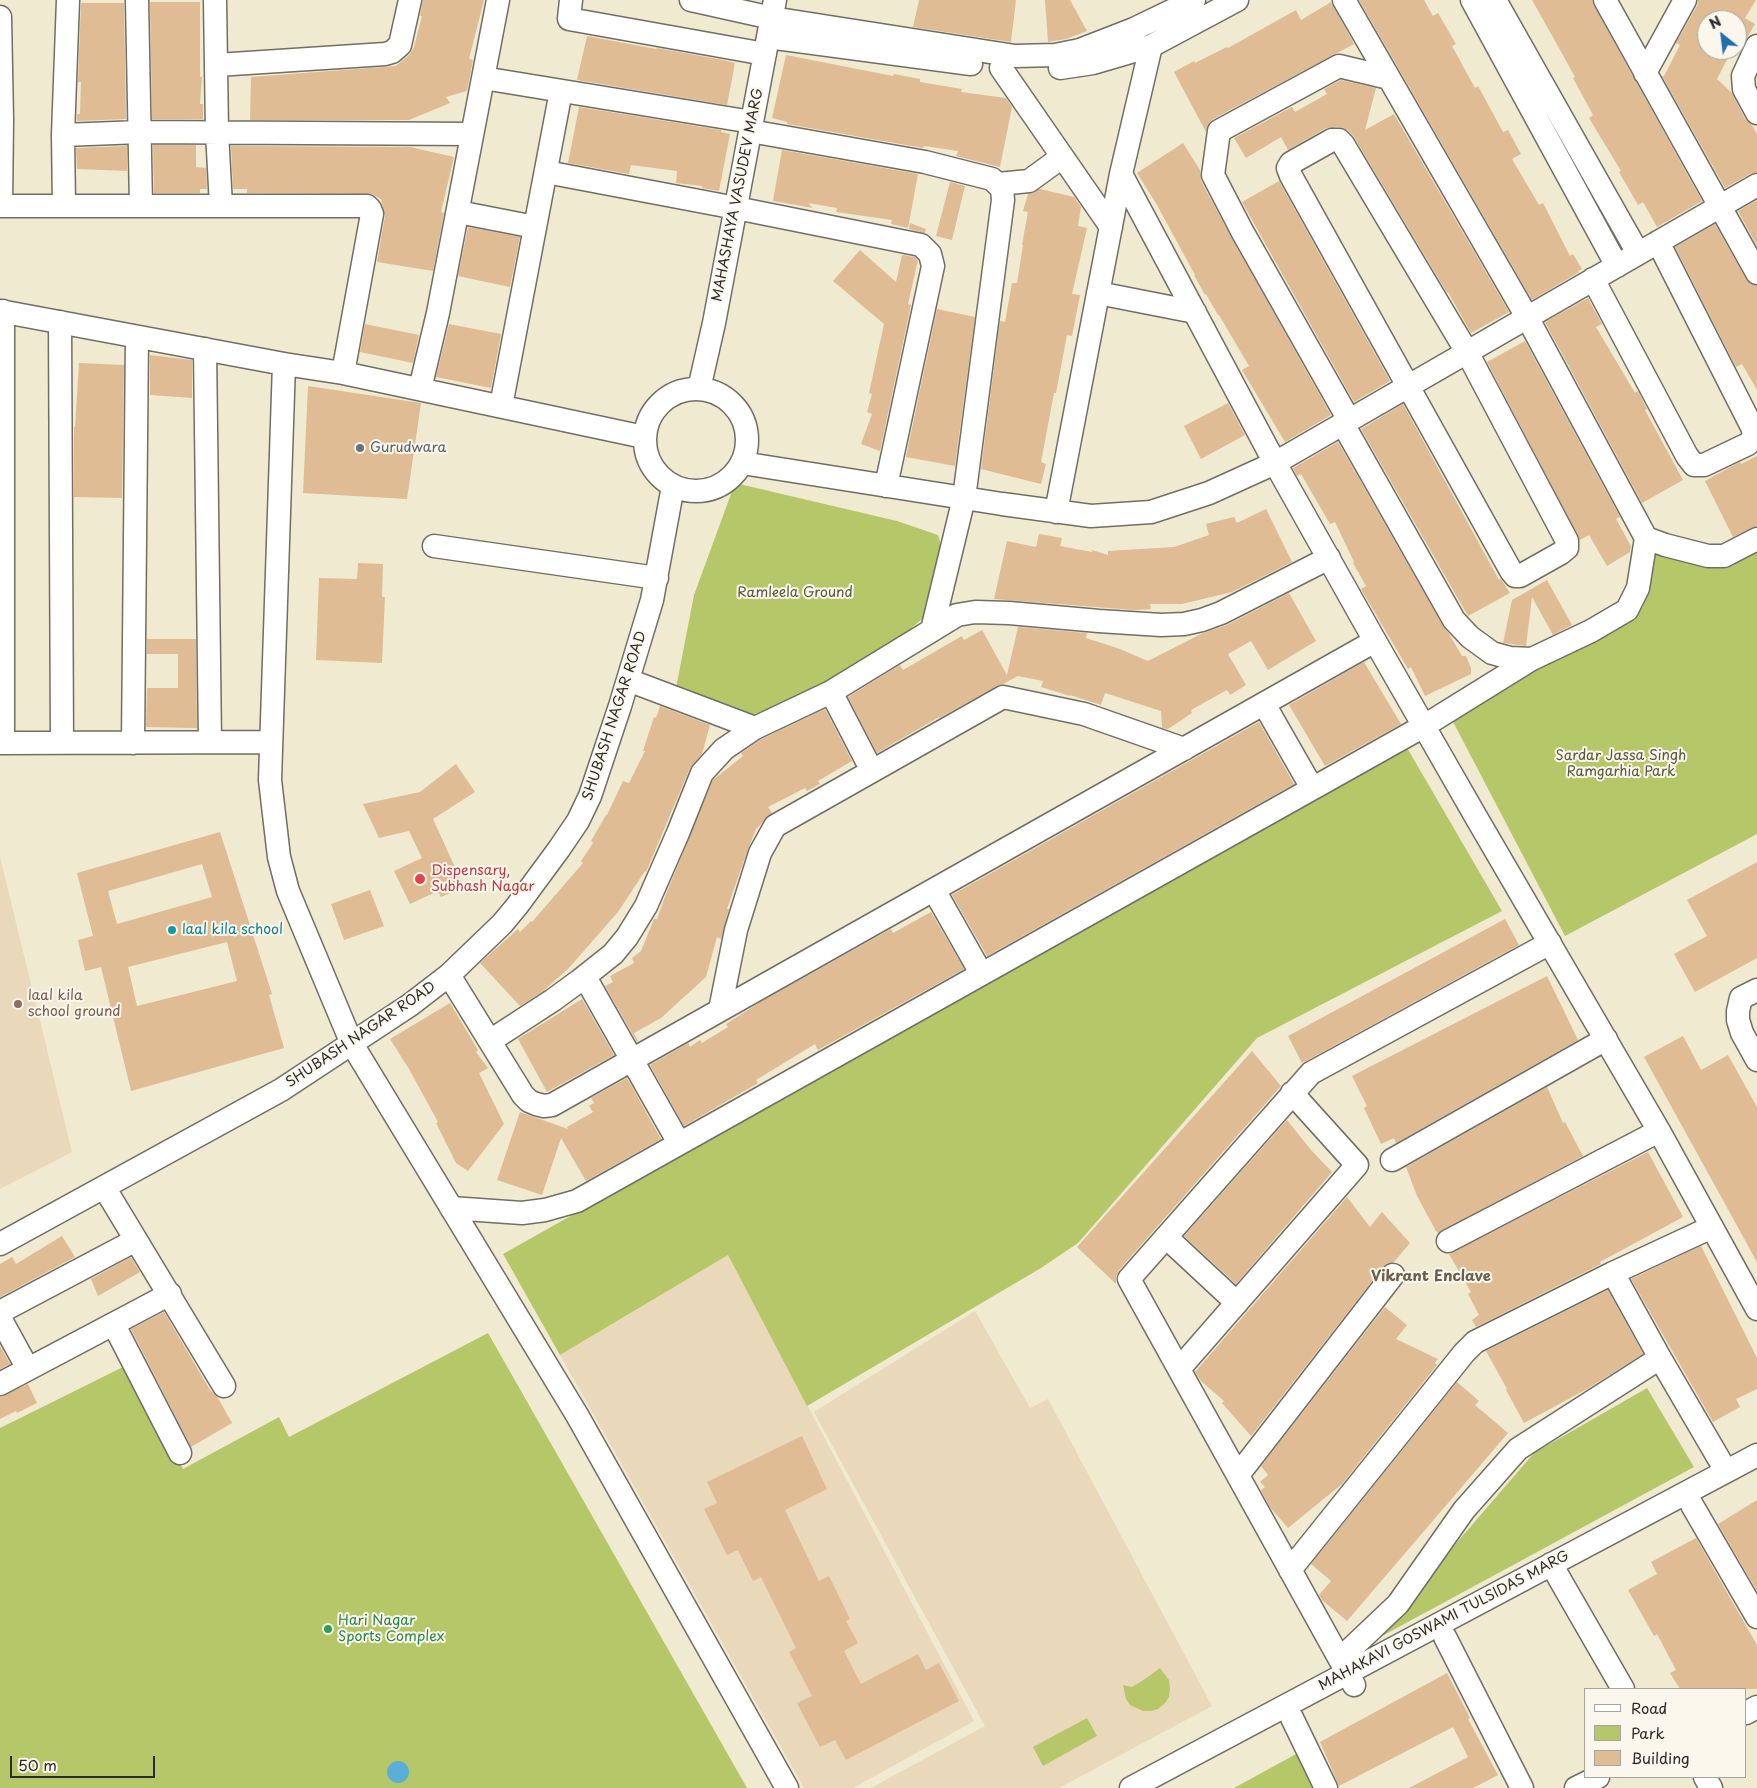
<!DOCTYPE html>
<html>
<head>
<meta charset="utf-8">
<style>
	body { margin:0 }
	#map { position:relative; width:1757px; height:1788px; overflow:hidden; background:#efead0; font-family:"Playpen Sans",sans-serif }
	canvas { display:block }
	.legend { position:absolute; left:1584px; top:1688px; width:162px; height:90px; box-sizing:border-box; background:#fbf7ec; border:1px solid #a8a59f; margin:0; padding:6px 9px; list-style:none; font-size:15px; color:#2b2b2b }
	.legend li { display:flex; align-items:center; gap:10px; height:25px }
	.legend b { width:25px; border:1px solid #a8a59f }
	.north { position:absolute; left:1697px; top:10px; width:50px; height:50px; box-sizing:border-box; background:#fbf7ec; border:1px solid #a8a59f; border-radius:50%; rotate:331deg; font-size:14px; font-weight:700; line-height:20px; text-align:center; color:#2b2b2b }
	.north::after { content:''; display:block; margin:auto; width:18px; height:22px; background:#1f6fb2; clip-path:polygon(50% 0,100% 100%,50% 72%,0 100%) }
	.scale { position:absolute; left:10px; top:1756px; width:145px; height:22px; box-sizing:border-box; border:2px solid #2b2b2b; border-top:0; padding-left:6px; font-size:15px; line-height:18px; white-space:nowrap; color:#2b2b2b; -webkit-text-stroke:4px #fbf7ec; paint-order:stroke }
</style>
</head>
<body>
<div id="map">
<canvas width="1757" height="1788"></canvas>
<ul class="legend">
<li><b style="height:6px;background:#fff"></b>Road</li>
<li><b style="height:14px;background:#b6c76a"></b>Park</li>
<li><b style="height:14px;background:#dfbc94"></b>Building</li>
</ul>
<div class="north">N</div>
<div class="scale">50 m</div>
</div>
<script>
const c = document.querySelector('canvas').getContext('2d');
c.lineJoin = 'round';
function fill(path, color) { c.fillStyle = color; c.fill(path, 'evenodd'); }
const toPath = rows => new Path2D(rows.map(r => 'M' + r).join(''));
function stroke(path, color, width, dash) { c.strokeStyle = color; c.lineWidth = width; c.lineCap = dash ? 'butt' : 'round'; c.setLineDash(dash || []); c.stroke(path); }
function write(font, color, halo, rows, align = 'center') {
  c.font = font + ' "Playpen Sans",sans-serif'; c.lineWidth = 4; c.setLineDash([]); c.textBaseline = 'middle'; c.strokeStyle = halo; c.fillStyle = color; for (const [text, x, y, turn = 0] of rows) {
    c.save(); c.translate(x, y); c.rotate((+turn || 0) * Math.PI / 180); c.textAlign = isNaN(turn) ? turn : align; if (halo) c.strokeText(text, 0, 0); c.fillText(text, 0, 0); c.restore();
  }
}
const built = toPath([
	[0,857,72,1152,0,1189],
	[728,1255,974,1721,853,1788,804,1788,560,1355],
	[975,1311,1030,1408,1048,1399,1212,1706,1059,1788,871,1788,985,1726,814,1412]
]);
const green = toPath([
	[735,483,897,521,938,535,946,564,927,615,909,630,896,643,875,659,763,711,740,719,675,693,694,595],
	[1650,548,1721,567,1757,548,1757,834,1565,936,1450,716,1643,607],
	[1406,746,1502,911,1257,1038,1078,1243,1041,1268,807,1406,728,1255,560,1355,503,1254],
	[488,1333,747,1788,0,1788,0,1428,127,1365,183,1469,279,1417,289,1437],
	[1647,1388,1694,1467,1371,1642,1534,1453],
	[1160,1668,1169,1680,1170,1689,1169,1697,1165,1703,1158,1709,1151,1711,1143,1711,1130,1705,1126,1699,1123,1685,1132,1687,1142,1681],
	[1087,1718,1097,1736,1043,1766,1033,1747],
	[1298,1753,1317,1788,1234,1788]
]);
const water = toPath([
	'387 1772a11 11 0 1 1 22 0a11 11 0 1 1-22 0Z'
]);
const building = toPath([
	[423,0,484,0,469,59,473,60,467,91,446,97,450,103,409,120,250,120,251,77,396,66,409,55,414,47,422,16,420,16],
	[919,0,1016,0,1011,42,913,27],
	[1045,0,1070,0,1087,31,1066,39,1048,42],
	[1359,0,1424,0,1433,16,1438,13,1456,44,1452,46,1475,88,1478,86,1503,132,1508,130,1521,154,1512,159,1539,205,1543,203,1570,256,1573,254,1582,269,1578,271,1579,272,1532,300],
	[1532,0,1592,0,1594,6,1702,201,1657,227,1643,202,1638,205,1619,172,1621,171,1589,118,1593,115,1573,78,1575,77,1559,48],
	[1698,0,1756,0,1745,18,1755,24,1737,56,1737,20,1707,20,1707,50,1732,50,1717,79,1732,93,1745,119,1752,125,1757,134,1757,172,1750,174,1725,188,1662,76,1664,76,1680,45,1676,43,1697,6],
	[150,2,200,2,200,77,202,77,200,104,203,104,203,119,152,119],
	[1331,2,1354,44,1213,119,1208,124,1206,132,1174,72,1194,61,1195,63,1227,47,1228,48,1296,10,1301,20],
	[81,3,124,3,126,119,77,121,77,114,80,114,81,82,78,82],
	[587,36,656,49,657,48,723,60,735,63,727,105,577,80],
	[786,55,893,76,894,74,920,79,920,82,962,89,961,92,1006,98,1012,107,1000,167,956,156,958,151,924,146,923,148,787,124,787,122,772,118],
	[1341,80,1376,88,1365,130,1394,114,1509,312,1471,333,1448,292,1447,293,1354,137,1348,130,1339,127,1326,128,1288,150,1281,137,1246,158,1234,138,1292,107,1295,112,1327,94,1324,89],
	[579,107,721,130,721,132,730,134,719,191,702,188,702,186,676,183,677,171,631,165,629,174,568,163],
	[1183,143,1200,170,1201,181,1231,237,1331,415,1285,442,1242,370,1249,366,1219,315,1218,315,1206,294,1205,295,1194,275,1195,275,1157,205,1137,173],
	[153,145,196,145,196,167,206,168,207,189,200,189,200,193,154,193],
	[127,146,127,171,77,169,76,148],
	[231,146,410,147,454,157,441,212,444,213,433,271,377,262,385,216,381,199,372,194,247,193,247,189,233,189],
	[782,150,918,174,908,228,891,224,892,220,836,212,837,208,808,203,813,208,773,201],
	[1279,181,1390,381,1354,402,1242,202],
	[950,182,965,186,952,240,936,236],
	[1040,189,1074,197,1081,207,1078,226,1087,228,1072,294,1080,295,1072,336,1067,335,1056,393,1054,393,1041,462,1046,464,1041,484,981,469,1000,321,1005,322,1012,283,1017,283,1023,245,1022,245,1028,212,1023,211,1028,194],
	[1757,200,1757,246,1738,211],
	[910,223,926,229,925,233,909,229],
	[1715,224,1746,279,1751,284,1757,286,1757,390,1742,364,1736,367,1735,365,1675,247],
	[468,227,520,237,510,287,458,276],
	[860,250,896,282,902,255,915,257,918,260,908,304,911,305,880,451,861,444,872,414,867,412,872,394,869,393,884,324,833,281],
	[1588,298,1602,324,1596,327,1635,393,1638,391,1647,409,1645,410,1683,480,1642,503,1545,322],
	[937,309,975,317,955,466,906,457],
	[365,324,419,335,413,363,360,352],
	[449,324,501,334,491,388,436,377],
	[1525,341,1620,517,1616,519,1631,546,1630,552,1607,566,1589,535,1580,540,1487,362],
	[150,355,192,360,192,398,150,395],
	[79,363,124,365,122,498,74,497,74,427,75,427],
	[308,386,421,403,407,499,303,493],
	[1228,403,1245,435,1201,459,1184,426],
	[1403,404,1499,580,1501,579,1510,593,1468,616,1361,429],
	[1338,442,1443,626,1449,634,1462,656,1466,656,1471,668,1471,674,1425,696,1411,667,1408,669,1361,589,1366,586,1353,563,1354,562,1335,522,1330,524,1301,474,1297,476,1293,468],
	[1757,456,1757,526,1733,537,1705,481,1734,465,1740,462,1741,464],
	[1266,509,1292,562,1232,592,1182,604,1150,604,1151,609,1134,610,994,599,1007,541,1036,547,1039,534,1062,538,1060,546,1092,552,1092,550,1108,555,1108,551,1174,547,1209,535,1206,524,1234,517,1237,523],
	[358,563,383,564,382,597,385,597,382,663,316,660,319,578,357,579],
	[1547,580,1572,625,1553,635,1532,597,1526,646,1503,643,1512,600],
	[1289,593,1316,641,1268,670,1251,641,1228,654,1246,685,1230,695,1227,690,1191,710,1192,713,1168,729,1162,728,1161,711,1105,693,1101,705,1070,695,1070,696,1041,687,1043,681,1018,676,1001,685,997,686,939,718,939,717,877,753,848,697,900,665,903,670,962,636,964,640,982,630,1007,675,1018,627,1087,633,1086,638,1120,649,1148,661,1201,634,1227,625],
	[147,639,196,639,197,728,146,727,147,688,178,688,178,654,147,654],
	[1364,662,1401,724,1325,766,1289,705],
	[660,706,710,725,702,754,690,768,646,872,645,871,618,912,568,969,543,991,520,1006,480,963,518,929,520,932,531,921,532,922,583,863,581,861,593,843,591,841,606,815,607,815,623,781,629,783,645,751,643,751,654,717,656,718],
	[825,709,852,761,818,781,820,784,807,791,805,788,768,807,772,813,756,829,748,849,727,909,729,909,721,939,717,937,706,977,661,1018,634,1033,638,1041,637,1042,605,986,613,982,610,976,634,963,632,958,641,951,654,919,657,919,666,894,713,780,743,756,741,753,762,739],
	[1259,722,1294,784,987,956,952,895],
	[456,764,475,792,433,819,464,887,441,897,438,891,410,904,394,871,422,858,409,831,379,838,363,804,420,792],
	[220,832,272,994,269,995,284,1048,131,1091,101,967,85,971,78,940,93,936,77,873],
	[202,864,212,897,117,924,108,891],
	[227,942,237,981,137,1006,128,967],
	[1757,862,1757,958,1695,992,1674,954,1707,936,1687,900],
	[370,890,384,926,344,940,331,904],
	[931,912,964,969,818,1050,815,1044,756,1080,758,1083,684,1126,650,1065,688,1043,690,1047,700,1040,702,1043,728,1027,726,1024,762,1001,891,929,893,933],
	[1505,919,1519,945,1302,1063,1288,1036],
	[1547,976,1578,1040,1396,1143,1394,1138,1381,1144,1364,1108,1367,1106,1352,1076],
	[582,999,614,1055,547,1092,518,1039],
	[450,1003,478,1050,476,1052,488,1068,479,1073,504,1124,468,1171,456,1163,436,1123,438,1122,409,1069,390,1039],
	[1683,1036,1701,1070,1728,1055,1757,1107,1757,1262,1644,1057],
	[1252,1051,1281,1086,1119,1270,1116,1277,1116,1284,1077,1247],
	[627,1078,661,1139,586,1181,561,1138,542,1195,497,1180,520,1112,568,1129,567,1127,593,1112,589,1106,594,1103,591,1098],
	[1547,1087,1563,1123,1565,1122,1583,1156,1438,1233,1436,1231,1417,1196,1406,1167],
	[1287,1120,1311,1150,1332,1172,1236,1284,1184,1236],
	[1648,1152,1683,1217,1600,1262,1601,1264,1476,1327,1472,1320,1479,1315,1468,1294,1471,1292,1449,1254],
	[1347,1197,1370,1227,1382,1212,1410,1243,1394,1262,1388,1263,1383,1267,1251,1436,1222,1403,1224,1401,1201,1381,1195,1372],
	[62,1236,75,1257,0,1297,0,1264,12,1257,16,1264],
	[1701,1246,1757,1358,1757,1389,1736,1399,1740,1407,1713,1422,1631,1279],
	[131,1257,140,1272,98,1296,91,1279],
	[1608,1290,1643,1354,1587,1389,1524,1423,1506,1390,1507,1389,1486,1351],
	[1385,1307,1407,1325,1396,1339,1438,1359,1435,1363,1437,1365,1342,1484,1288,1528,1270,1507,1261,1490,1265,1487,1260,1482,1268,1475,1261,1466],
	[164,1312,210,1390,218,1398,232,1423,191,1447,131,1329],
	[0,1346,10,1364,0,1369],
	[1457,1382,1479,1401,1475,1405,1508,1433,1347,1621,1322,1600,1319,1595,1331,1581,1311,1564],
	[28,1384,37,1403,17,1413,16,1411,0,1419,0,1397],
	[802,1436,827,1489,785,1510,819,1581,829,1576,850,1619,846,1621,858,1643,844,1651,861,1684,918,1654,926,1670,939,1663,959,1701,846,1760,835,1740,820,1747,797,1703,812,1696,789,1652,796,1648,761,1577,753,1581,738,1550,727,1555,704,1509,717,1503,707,1482],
	[1757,1500,1757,1591,1718,1524],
	[1696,1538,1757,1645,1757,1689,1680,1689,1670,1673,1676,1670,1657,1634,1654,1636,1628,1590,1657,1574,1651,1562],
	[1447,1673,1470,1718,1468,1719,1498,1775,1473,1788,1409,1788,1468,1757,1453,1727,1339,1786,1320,1742]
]);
const minor = toPath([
	[137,0,141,206],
	[215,0,217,132,221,206],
	[571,0,569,19,765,54],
	[691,0,772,18,1015,56,1055,55,1080,50,1134,29,1194,0],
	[1344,0,1527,317,1646,538,1665,545,1708,556,1724,556,1757,539],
	[1472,0,1617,266],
	[1495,0,1638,253],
	[1605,0,1757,273],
	[0,17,2,120,1,206],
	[768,37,971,64],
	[1151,46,1121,174,1275,463,1375,641,1476,817,1659,1131,1757,1309],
	[1757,46,1743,76,1744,89,1757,113],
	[217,65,385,54,392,52,400,45,410,0],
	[1001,68,1111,227],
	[1060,68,1093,63,1151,46,1237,0],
	[1645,73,1685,0],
	[483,78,752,122],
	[750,131,925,162,992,179,1002,189,1003,200,964,498,932,630],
	[63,135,141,132,472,134],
	[1332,140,1339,140,1343,144,1467,352,1567,541,1567,548,1561,553,1520,576,1515,576,1511,571,1291,176,1288,168,1291,163,1332,140],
	[546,172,736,208,921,245,930,254,933,266,886,486],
	[998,184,1029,181,1062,157],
	[0,206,367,206,370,209,372,214,343,373],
	[64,206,63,135,68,0],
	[458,212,535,227],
	[1593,279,1687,456,1694,465,1704,465,1748,444,1755,437,1752,427,1658,242],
	[1098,293,1195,312],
	[0,311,284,364,343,373,644,437],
	[60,322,62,743],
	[205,349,210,742],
	[284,364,270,780,279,857,288,891,352,1044,577,1415,787,1788],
	[420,389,438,313,498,0],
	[699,389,714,323,775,0],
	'645 440a51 51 0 1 1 102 0a51 51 0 1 1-102 0Z',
	[501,406,561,91],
	[1349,420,1242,231,1213,175,1219,131,1339,66,1389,78],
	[1343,424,1454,620,1470,637,1492,653,1510,658,1532,659],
	[742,463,1002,504,1091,516,1151,512,1209,493,1275,463,1757,185],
	[1056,512,1121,174],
	[434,546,657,578],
	[628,680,755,728],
	[831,692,872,771],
	[1264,704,1312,788],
	[0,743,271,742],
	[3,743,3,311],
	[133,743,137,337],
	[934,890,981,973],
	[449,975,523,1095,529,1101,536,1104,544,1106,552,1105,1375,641],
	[585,977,679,1143],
	[1757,990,1741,998,1738,1011,1738,1020,1742,1033,1757,1060],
	[720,1010,736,930,760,853,775,826,1003,697,1084,714,1184,749],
	[490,1041,553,1000,579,981,613,954,627,937,646,906,678,833,702,773,724,749,755,728,831,692,957,615,975,612,1009,613,1099,621,1161,625,1184,624,1202,620,1221,613,1329,558],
	[1392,1160,1606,1039],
	[104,1187,136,1240],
	[451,1208,522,1213,545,1210,577,1201,1424,726,1532,659,1591,631,1627,610,1638,588,1646,538],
	[1166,1237,1237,1303],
	[1448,1241,1659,1131],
	[0,1244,281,1090,410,1005,449,975,502,924,517,906,559,849,578,821,590,796,620,706,652,600,673,486],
	[1613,1273,1660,1358,1726,1471],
	[0,1312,136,1240,224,1386],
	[0,1318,28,1369],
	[114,1325,180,1453],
	[1179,1369,1357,1165,1292,1093],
	[0,1384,170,1294],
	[1238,1475,1393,1275],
	[1692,1505,1757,1617],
	[1551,1564,1623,1689],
	[1290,1570,1464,1353,1475,1342,1613,1273,1712,1227],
	[1445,1637,1522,1788],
	[1340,1659,1398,1604,1464,1510,1518,1449,1660,1358],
	[1354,1685,1129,1279,1311,1073,1550,943],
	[1746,1713,1757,1707],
	[1292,1718,1326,1788],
	[1705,1777,1711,1788],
	[1131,1788,1757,1455],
	[1576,1788,1598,1777]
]);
const markers = [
	[360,448,5,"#6b7280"],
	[420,879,6,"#e0444e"],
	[172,930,5,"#0f9aa8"],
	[18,1004,5,"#8d6e63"],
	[328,1629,5,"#2e9e5b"]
];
const streetNames = [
	["MAHASHAYA VASUDEV MARG",738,195,-79],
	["SHUBASH NAGAR ROAD",615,716,-72],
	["SHUBASH NAGAR ROAD",361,1035,-34],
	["MAHAKAVI GOSWAMI TULSIDAS MARG",1444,1621,-28]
];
const worshipNames = [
	["Gurudwara",370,448]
];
const parkNames = [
	["Ramleela Ground",795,593],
	["Sardar Jassa Singh",1621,756],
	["Ramgarhia Park",1621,772]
];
const healthNames = [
	["Dispensary,",431,871],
	["Subhash Nagar",431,887]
];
const cultureNames = [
	["laal kila school",182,930]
];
const educationNames = [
	["laal kila",28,996],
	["school ground",28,1012]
];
const leisureNames = [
	["Hari Nagar",338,1621],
	["Sports Complex",338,1637]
];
const neighbourhoodNames = [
	["Vikrant Enclave",1431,1277]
];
fill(built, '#e9d9ba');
fill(green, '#b6c76a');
fill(water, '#5baed6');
fill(building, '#dfbc94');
stroke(minor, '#706e65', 25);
stroke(minor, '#fff', 22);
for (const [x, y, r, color] of markers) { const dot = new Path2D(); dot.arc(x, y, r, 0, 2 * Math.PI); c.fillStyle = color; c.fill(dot); stroke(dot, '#fbf7ec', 2); }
write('14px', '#2b2b2b', '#fbf7ec', streetNames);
write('14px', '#5b616d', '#fbf7ec', worshipNames, 'left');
write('14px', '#555a3e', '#fbf7ec', parkNames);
write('14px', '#be3a42', '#fbf7ec', healthNames, 'left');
write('14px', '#0d838f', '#fbf7ec', cultureNames, 'left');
write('14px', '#785e54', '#fbf7ec', educationNames, 'left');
write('14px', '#27864d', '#fbf7ec', leisureNames, 'left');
write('bold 15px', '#6a5e50', '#fbf7ec', neighbourhoodNames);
</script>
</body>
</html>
